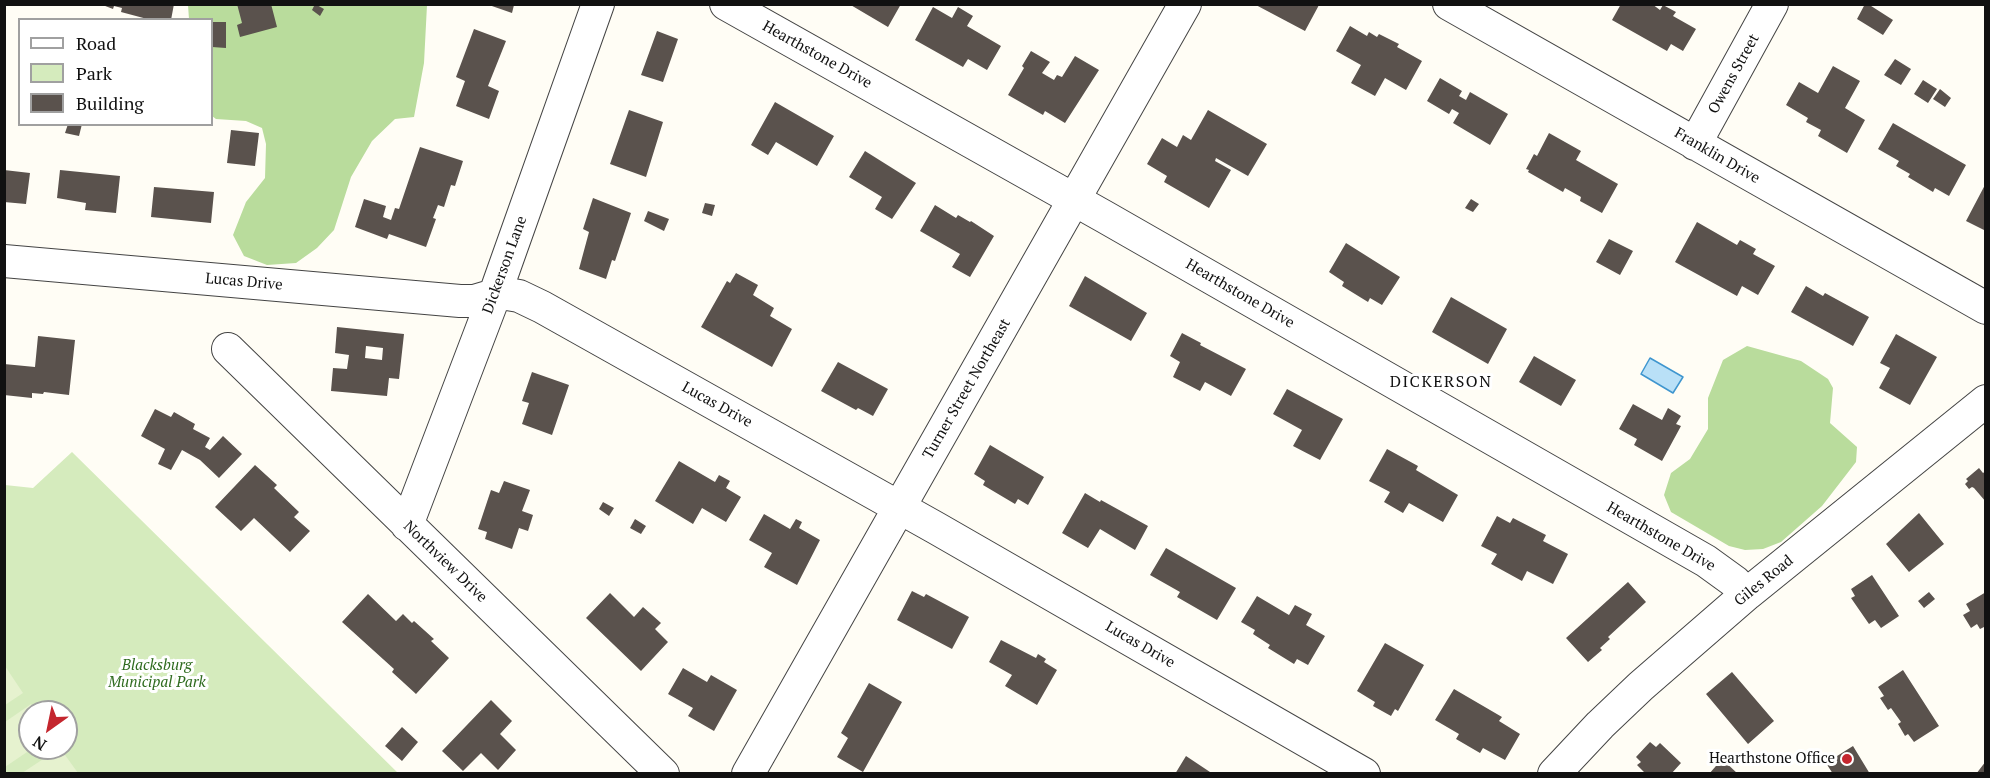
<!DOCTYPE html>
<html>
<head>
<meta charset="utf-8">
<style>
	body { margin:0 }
	#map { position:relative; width:1990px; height:778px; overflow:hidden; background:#fffdf5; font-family:"PT Serif",serif }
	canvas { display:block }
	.frame { position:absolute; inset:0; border:6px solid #111; pointer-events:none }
	.legend { position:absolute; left:18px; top:18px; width:195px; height:108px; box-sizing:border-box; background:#fff; border:2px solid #a0a0a0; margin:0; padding:8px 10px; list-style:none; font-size:18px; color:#111 }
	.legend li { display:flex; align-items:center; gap:12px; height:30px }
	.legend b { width:30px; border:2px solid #a0a0a0 }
	.north { position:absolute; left:18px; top:700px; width:60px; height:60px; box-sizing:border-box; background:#fff; border:2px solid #a0a0a0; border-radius:50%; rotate:213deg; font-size:16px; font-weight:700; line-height:24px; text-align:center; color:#111 }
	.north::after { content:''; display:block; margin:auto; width:21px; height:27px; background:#c4262e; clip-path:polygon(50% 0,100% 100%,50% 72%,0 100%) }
</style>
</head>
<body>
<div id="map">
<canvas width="1990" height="778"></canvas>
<div class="frame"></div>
<ul class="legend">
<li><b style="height:8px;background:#fff"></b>Road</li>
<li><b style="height:16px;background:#d5ebbd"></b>Park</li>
<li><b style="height:16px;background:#5a524d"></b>Building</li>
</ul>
<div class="north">N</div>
</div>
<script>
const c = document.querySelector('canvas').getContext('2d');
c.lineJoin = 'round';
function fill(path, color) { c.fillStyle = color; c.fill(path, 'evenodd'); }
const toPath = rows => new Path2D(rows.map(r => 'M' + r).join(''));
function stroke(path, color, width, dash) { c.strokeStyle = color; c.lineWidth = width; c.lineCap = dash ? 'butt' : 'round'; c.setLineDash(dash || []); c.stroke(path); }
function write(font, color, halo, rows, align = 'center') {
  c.font = font + ' "PT Serif",serif'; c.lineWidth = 6; c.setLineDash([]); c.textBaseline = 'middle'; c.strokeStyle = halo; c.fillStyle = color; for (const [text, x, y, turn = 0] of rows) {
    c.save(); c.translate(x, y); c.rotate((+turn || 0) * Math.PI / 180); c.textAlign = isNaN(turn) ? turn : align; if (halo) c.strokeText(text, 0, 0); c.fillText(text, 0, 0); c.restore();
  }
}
const green = toPath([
	[72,452,398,773,5,774,5,485,33,488],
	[30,712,66,712,66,748,30,748]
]);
const forest = toPath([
	[188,5,427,5,424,63,414,117,395,119,372,141,351,177,334,230,317,248,296,263,267,265,244,256,233,235,246,202,265,178,266,144,262,128,246,121,216,119,212,116,212,20,189,19],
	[1747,346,1801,361,1828,379,1833,388,1830,423,1857,447,1856,462,1822,506,1781,542,1763,549,1745,550,1729,546,1671,512,1664,495,1671,473,1690,459,1708,429,1708,398,1723,360]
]);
const pitch = toPath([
	[5,666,23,693,5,705,4,705],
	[31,704,36,712,30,712,30,748,33,748,5,767,5,722],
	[60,748,78,773,22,773]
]);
const water = toPath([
	[1650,358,1683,377,1673,393,1641,374,1650,358]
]);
const building = toPath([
	[100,4,174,4,171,20,151,20,121,12,122,8,114,6,113,9],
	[237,4,271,4,277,27,240,37,237,25,242,23],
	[315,4,324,9,320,16,312,10],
	[849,4,901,4,888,27],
	[1254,4,1318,4,1319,5,1305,31],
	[1621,4,1652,4,1660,10,1663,5,1676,12,1673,16,1696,29,1683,51,1671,44,1667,51,1612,20],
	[1865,4,1868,4,1893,20,1883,35,1857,19],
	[489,5,514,5,512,13],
	[933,7,952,18,958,7,973,16,967,26,1001,46,987,70,968,59,963,67,915,40],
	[212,22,226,22,226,48,212,47],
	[1350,26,1367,36,1369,32,1377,37,1379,34,1399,44,1397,47,1422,61,1406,90,1385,78,1375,96,1351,83,1361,65,1336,51],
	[474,29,506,41,488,86,499,91,489,119,456,106,465,81,456,77],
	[657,31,678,39,663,82,641,75],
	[1031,51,1050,62,1042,73,1054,80,1057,75,1062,77,1075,56,1099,70,1065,123,1045,111,1043,115,1008,95,1024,68,1022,66],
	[1895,59,1911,69,1901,85,1884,75],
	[1833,66,1860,81,1845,108,1865,120,1847,153,1818,136,1821,130,1806,122,1808,118,1786,105,1799,82,1818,93],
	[1440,78,1462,91,1459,96,1466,100,1470,92,1508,114,1490,145,1453,123,1459,113,1452,109,1449,114,1427,101],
	[1923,80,1937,89,1928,103,1914,94],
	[1940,89,1951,98,1945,107,1933,99],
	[775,102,834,136,817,166,776,142,768,155,751,145],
	[629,110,663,122,646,177,610,164],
	[1208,110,1267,144,1248,176,1216,158,1215,161,1231,170,1209,208,1164,182,1167,176,1147,164,1162,138,1177,147,1183,135,1191,140],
	[1893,123,1966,165,1949,196,1935,188,1933,192,1908,177,1910,174,1896,166,1899,161,1878,149],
	[68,124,82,124,79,136,65,133],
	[231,130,259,133,255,166,227,163],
	[1549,133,1581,151,1576,160,1618,184,1602,213,1580,201,1581,197,1565,188,1563,192,1528,172,1529,170,1526,169,1534,154,1537,156],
	[420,147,463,161,455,186,451,185,444,207,438,205,433,218,436,219,426,247,389,234,387,239,355,227,364,199,386,206,383,217,391,220,395,208,399,209],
	[865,151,916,183,892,219,875,209,882,197,849,177],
	[4,170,30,173,26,204,4,202],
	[60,170,120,176,116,213,85,210,86,203,57,198],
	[1986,183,1986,231,1966,221],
	[154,187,214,192,211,223,151,217],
	[593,198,631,213,615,261,612,260,606,279,579,269,589,232,583,229],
	[1471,199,1479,204,1473,212,1465,208],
	[705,203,715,205,712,216,702,213],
	[935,205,956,218,958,215,970,222,971,221,994,236,970,277,952,267,960,254,920,231],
	[648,211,669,219,664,231,644,221],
	[1697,222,1737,245,1740,240,1756,249,1753,254,1775,266,1758,295,1742,286,1737,296,1675,262],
	[1609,239,1633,251,1620,275,1596,262],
	[1346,243,1400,277,1382,305,1370,298,1368,302,1342,286,1344,282,1329,272],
	[736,273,758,285,753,295,774,308,770,316,792,329,772,367,701,327,727,281,730,283],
	[1085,276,1147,313,1131,341,1069,306],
	[1806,286,1823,296,1825,293,1869,317,1853,346,1791,312],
	[1451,297,1507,329,1488,364,1432,332],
	[337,327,404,334,399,379,389,378,387,396,331,391,333,368,347,369,349,355,335,353],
	[366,346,383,348,382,360,365,358],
	[1182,333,1201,343,1200,345,1246,369,1231,396,1205,382,1200,391,1173,377,1180,362,1170,356],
	[1896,334,1937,357,1910,405,1879,388,1890,368,1880,363],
	[38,336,75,340,69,395,44,392,43,394,32,393,32,398,4,395,4,364,35,367],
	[1534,356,1576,380,1561,406,1519,382],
	[838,362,888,389,873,416,858,408,856,410,821,391],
	[532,372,569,385,552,435,522,424,529,403,522,401],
	[1287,389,1343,419,1320,460,1293,446,1302,430,1273,414],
	[1633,404,1662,420,1668,408,1681,416,1676,424,1681,426,1662,461,1634,445,1637,439,1619,429],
	[155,409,171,417,174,412,195,424,193,429,210,438,205,447,210,450,223,436,242,454,219,478,200,460,182,450,171,470,158,464,165,449,141,436],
	[990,445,1044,477,1028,505,1018,499,1015,504,983,485,985,481,974,474],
	[1387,449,1418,466,1416,470,1458,495,1443,522,1409,503,1403,513,1384,502,1390,492,1369,481],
	[679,461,715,482,719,475,730,481,726,488,741,497,726,522,702,508,693,524,655,501],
	[255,465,277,485,274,488,299,512,294,517,310,531,290,552,254,518,241,531,215,507],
	[1979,468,1983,473,1986,471,1986,502,1974,488,1972,487,1969,489,1965,484,1968,481,1966,479],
	[504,481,530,490,522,511,533,515,528,531,519,528,512,549,485,539,487,532,478,529,491,490,499,493],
	[1085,493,1100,502,1101,500,1148,526,1135,550,1100,529,1088,548,1062,533],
	[603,502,614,508,609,516,599,509],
	[1919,513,1944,544,1909,572,1886,544],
	[764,514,790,529,796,519,802,522,799,528,820,540,797,585,764,567,772,553,749,540],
	[1497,516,1510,523,1513,518,1546,535,1543,541,1568,554,1553,584,1527,571,1522,581,1491,564,1497,554,1481,546],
	[635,519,646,526,641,534,630,528],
	[1166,548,1236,588,1217,620,1177,597,1180,592,1150,575],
	[1872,575,1899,616,1881,628,1875,620,1869,624,1851,598,1855,596,1851,589],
	[1628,582,1646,602,1608,637,1610,639,1600,648,1602,650,1588,662,1566,638],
	[912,591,924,597,926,594,969,617,952,649,897,620],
	[1929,592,1935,599,1924,608,1918,601],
	[1986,592,1986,626,1980,629,1977,624,1971,628,1963,615,1970,611,1966,604],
	[610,593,634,617,643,607,661,623,655,629,668,642,641,671,586,618],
	[368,594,396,621,403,614,412,623,414,621,434,639,431,641,449,658,416,694,392,672,394,669,342,622],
	[1257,596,1289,615,1295,605,1312,614,1306,625,1325,636,1308,665,1297,659,1294,664,1268,648,1270,645,1253,634,1255,630,1241,622],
	[1001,640,1036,658,1038,654,1046,659,1044,662,1057,670,1037,705,1005,686,1012,675,989,662],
	[1385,643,1424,665,1398,711,1395,709,1391,716,1373,706,1375,702,1357,691],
	[683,668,707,682,711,675,737,690,714,731,688,716,693,708,668,694],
	[1903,670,1939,726,1914,742,1908,734,1905,736,1898,724,1901,722,1891,708,1888,710,1880,698,1884,696,1878,687],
	[1732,672,1774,721,1748,744,1706,694],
	[869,683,902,702,863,772,837,757,848,738,841,733],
	[1454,689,1502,717,1499,721,1520,734,1505,760,1483,748,1480,753,1456,739,1459,734,1435,720],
	[491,700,512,721,500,734,516,750,498,770,481,753,463,771,442,751],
	[402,727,418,742,402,761,385,746],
	[1650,742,1656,747,1660,743,1681,763,1671,774,1646,774,1637,765,1641,762,1636,757],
	[1853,746,1870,774,1833,774,1826,763],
	[1186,756,1213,774,1175,774],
	[1722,759,1738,774,1709,774],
	[1986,761,1986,774,1976,774]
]);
const minor = toPath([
	[726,4,1105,217,1706,561,1735,582,1747,594],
	[1449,4,1986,308],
	[1695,144,1772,4],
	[4,261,460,301,474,301,501,293,519,296,542,307,936,528,1364,774],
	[228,349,663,774],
	[407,525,495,294,598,4],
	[748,774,1185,4],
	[1554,774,1600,725,1641,686,1747,594,1986,401]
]);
const markers = [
	[1847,759,6,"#c4262e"]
];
const streetNames = [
	["Hearthstone Drive",817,55,29],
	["Owens Street",1734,74,-61],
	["Franklin Drive",1717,156,30],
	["Dickerson Lane",505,265,-70],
	["Lucas Drive",244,282,5],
	["Hearthstone Drive",1240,294,30],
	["Turner Street Northeast",967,389,-60],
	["Lucas Drive",717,405,29],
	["Hearthstone Drive",1661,537,30],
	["Northview Drive",445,562,44],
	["Giles Road",1764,581,-39],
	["Lucas Drive",1140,645,30]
];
const parkNames = [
	["Blacksburg",157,666],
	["Municipal Park",157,683]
];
const poiNames = [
	["Hearthstone Office",1835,759]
];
const neighbourhoodNames = [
	["DICKERSON",1441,382]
];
fill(green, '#d5ebbd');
fill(forest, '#b9dc9c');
fill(pitch, '#e6f2cf');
fill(water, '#b9e0f7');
stroke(water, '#3f96cf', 1.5);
fill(building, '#5a524d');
stroke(minor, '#444', 34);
stroke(minor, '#fff', 32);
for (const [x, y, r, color] of markers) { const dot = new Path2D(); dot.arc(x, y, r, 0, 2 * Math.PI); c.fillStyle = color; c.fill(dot); stroke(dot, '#fff', 2); }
write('15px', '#111', '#fff', streetNames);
write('italic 15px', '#2f6b1f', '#fff', parkNames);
write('15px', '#111', '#fff', poiNames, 'right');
c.letterSpacing = '1.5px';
write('16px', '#111', '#fff', neighbourhoodNames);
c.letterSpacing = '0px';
</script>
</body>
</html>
